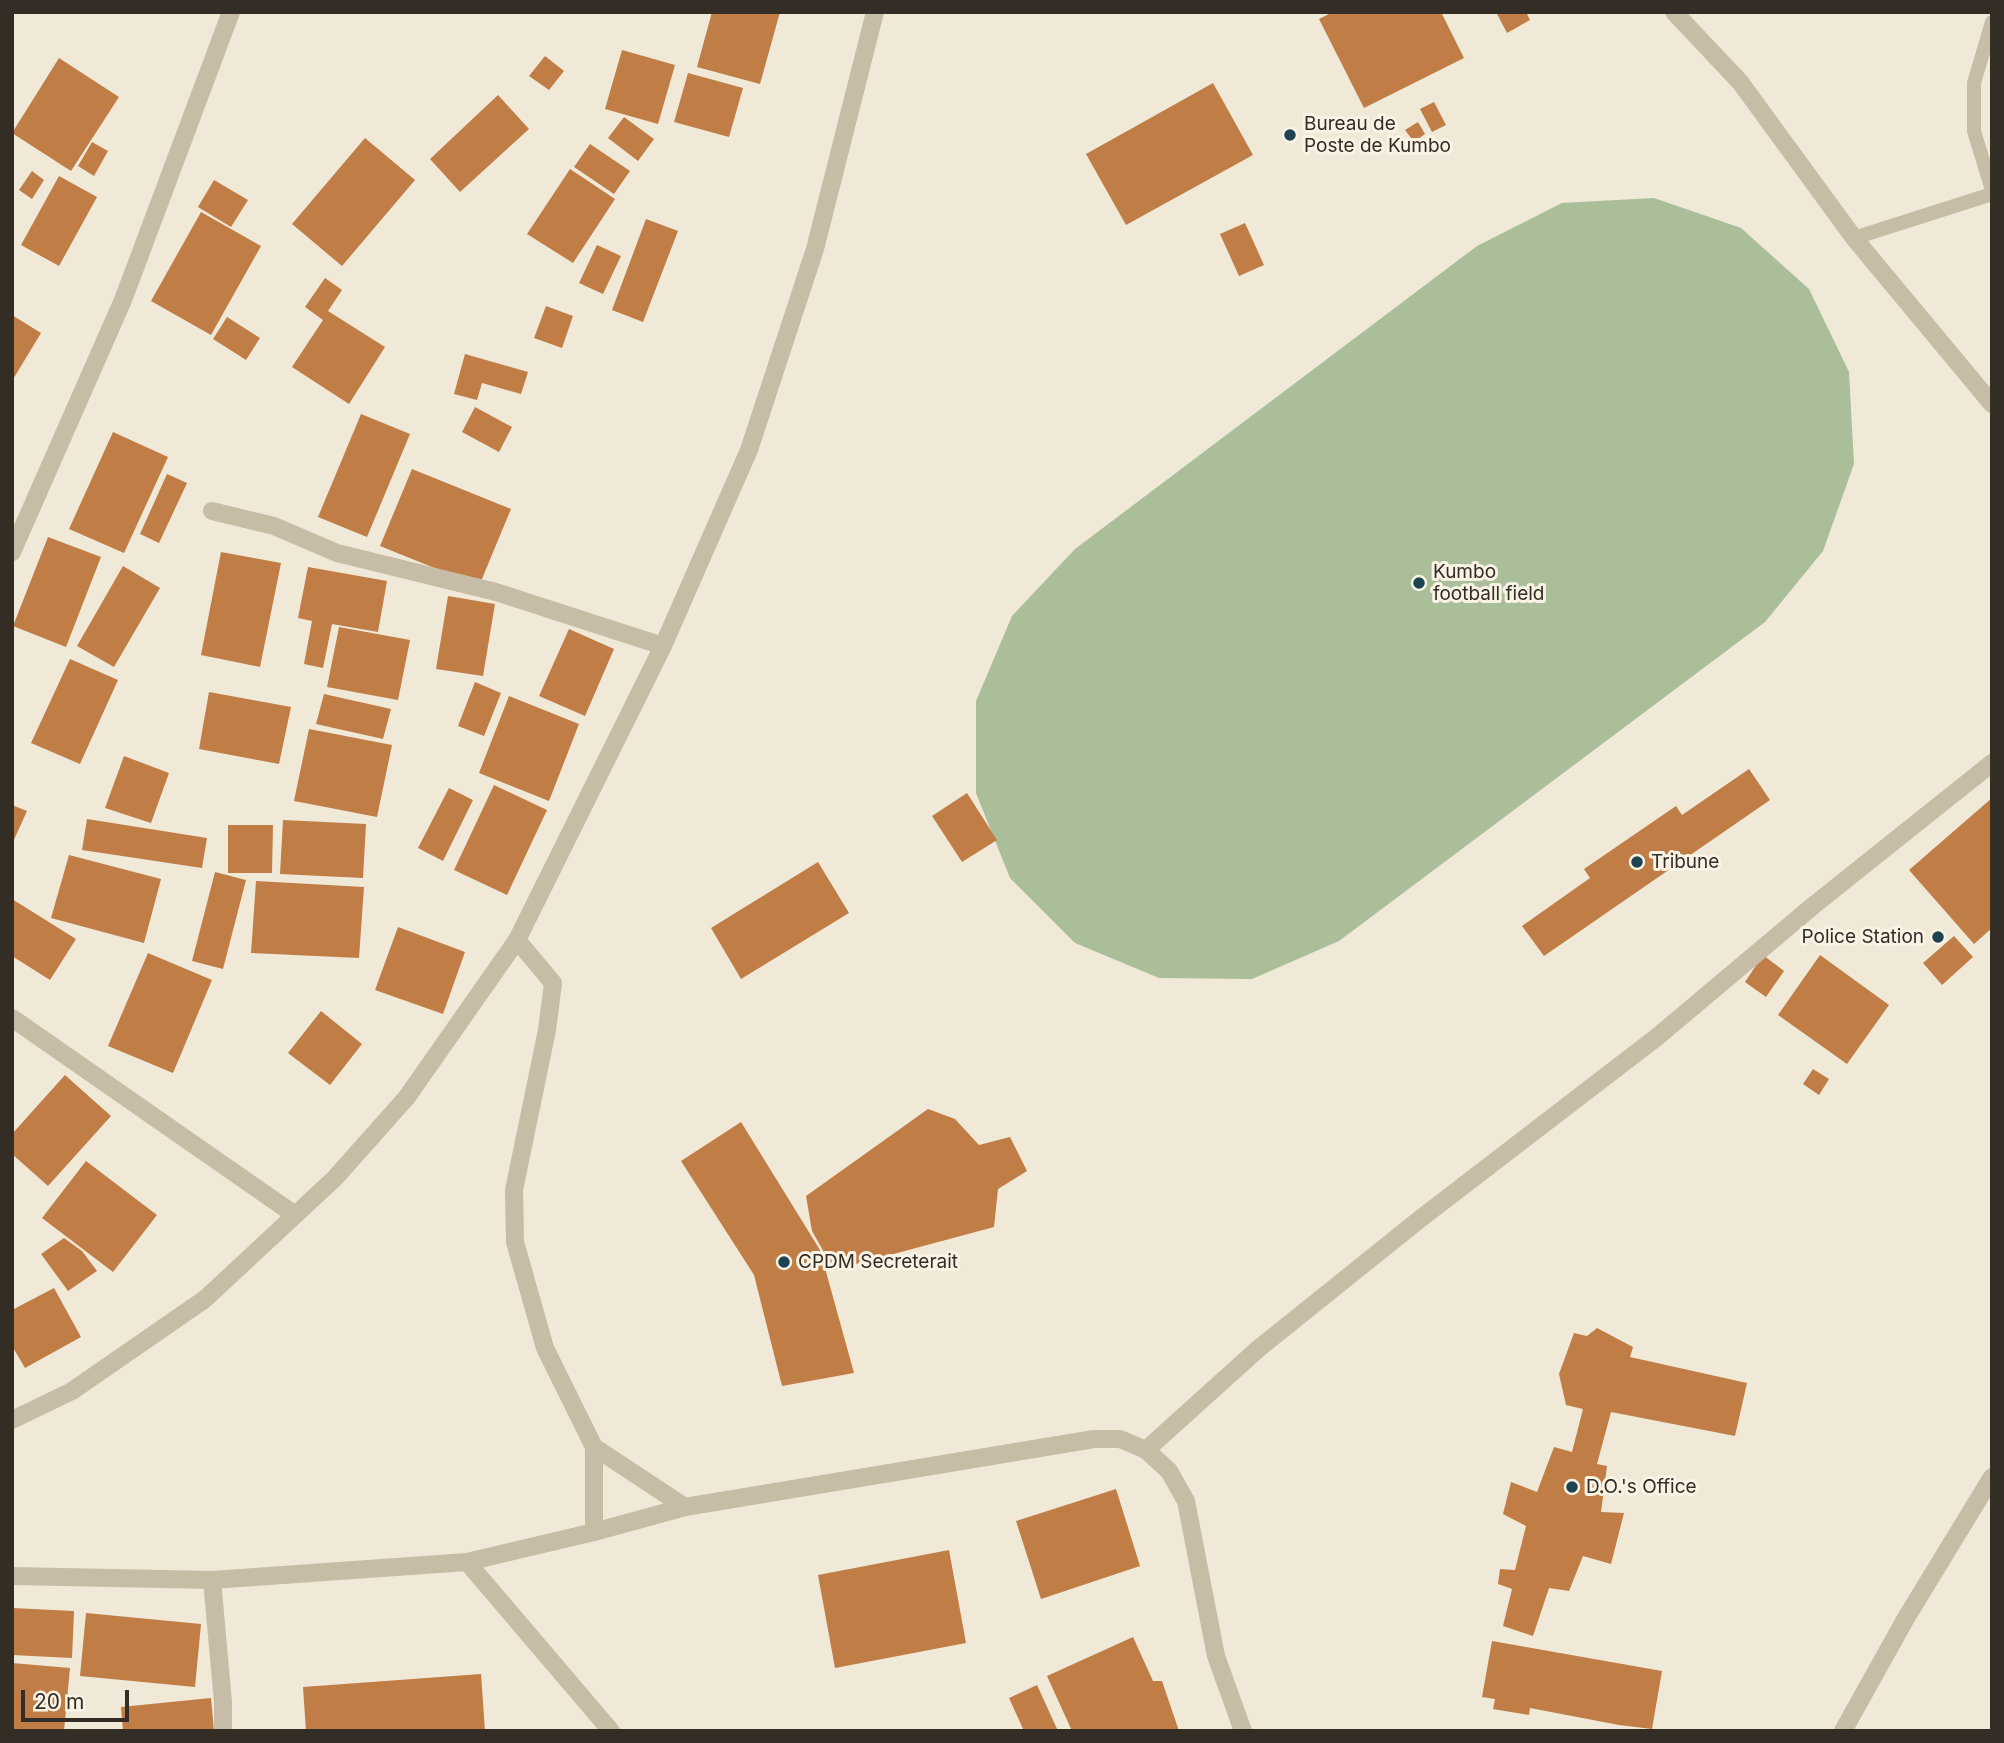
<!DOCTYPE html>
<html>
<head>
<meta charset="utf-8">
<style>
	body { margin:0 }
	#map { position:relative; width:2004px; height:1743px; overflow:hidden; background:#f0e9d8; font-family:Inter,sans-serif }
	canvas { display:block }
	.frame { position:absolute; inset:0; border:14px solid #332d26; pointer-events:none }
	.scale { position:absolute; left:21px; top:1690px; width:108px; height:32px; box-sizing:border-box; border:4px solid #332d26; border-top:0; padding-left:9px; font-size:21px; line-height:24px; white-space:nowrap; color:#332d26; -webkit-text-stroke:5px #f8f3e4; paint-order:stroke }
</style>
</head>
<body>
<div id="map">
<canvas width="2004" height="1743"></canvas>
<div class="frame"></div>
<div class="scale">20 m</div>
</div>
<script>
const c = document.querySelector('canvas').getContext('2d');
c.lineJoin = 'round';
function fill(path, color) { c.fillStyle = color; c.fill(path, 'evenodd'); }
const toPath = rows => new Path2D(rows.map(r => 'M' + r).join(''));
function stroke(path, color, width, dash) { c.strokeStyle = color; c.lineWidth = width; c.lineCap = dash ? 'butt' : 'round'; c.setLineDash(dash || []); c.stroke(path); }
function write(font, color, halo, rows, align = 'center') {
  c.font = font + ' Inter,sans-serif'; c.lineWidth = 6; c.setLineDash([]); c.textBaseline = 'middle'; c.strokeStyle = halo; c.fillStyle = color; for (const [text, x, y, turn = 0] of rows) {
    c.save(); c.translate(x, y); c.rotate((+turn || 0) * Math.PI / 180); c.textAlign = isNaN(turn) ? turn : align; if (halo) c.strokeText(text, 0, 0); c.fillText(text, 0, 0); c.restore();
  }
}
const green = toPath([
	[1654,198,1741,228,1809,289,1849,372,1854,464,1823,551,1765,622,1339,941,1252,979,1159,978,1075,943,1010,878,976,793,976,701,1012,616,1075,549,1477,246,1562,203]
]);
const building = toPath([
	[712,12,780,12,760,84,697,67],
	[1333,12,1441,12,1464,58,1364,108,1319,19],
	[1496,12,1526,12,1530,20,1507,33],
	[622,50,675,65,658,124,605,109],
	[545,56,564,71,549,90,529,76],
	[59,58,119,97,71,171,12,133],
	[688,73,743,88,729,137,674,122],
	[1213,83,1253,155,1126,225,1086,154],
	[498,95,529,129,460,192,430,159],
	[1434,102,1446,125,1432,132,1420,109],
	[624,117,654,139,638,161,608,138],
	[1418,122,1425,134,1414,142,1405,130],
	[365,138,415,180,342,266,292,224],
	[92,142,108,151,94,176,78,166],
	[590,144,630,171,614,194,574,167],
	[570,169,615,199,573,263,527,234],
	[32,171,44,180,32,199,19,190],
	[59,176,97,197,59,266,21,245],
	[214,180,248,200,231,227,198,207],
	[201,212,261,246,211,335,151,301],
	[646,219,678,231,643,322,612,310],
	[1245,223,1264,265,1239,276,1220,234],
	[597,245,621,256,603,294,579,283],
	[325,278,342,290,328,311,385,347,349,404,292,367,323,320,305,307],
	[546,306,573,316,562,348,534,338],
	[12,315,41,333,12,381],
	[227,317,260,338,246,360,213,339],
	[465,354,528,372,521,394,482,383,477,400,454,394],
	[475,407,512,427,499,452,462,432],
	[361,414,410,434,367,537,318,517],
	[113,432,168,457,124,553,69,529],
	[412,469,511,509,479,586,380,546],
	[167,474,187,483,159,543,140,534],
	[48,537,101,557,66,647,13,626],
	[221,552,281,563,260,667,201,655],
	[123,566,160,588,114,667,77,646],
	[308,567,387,581,378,632,332,624,323,668,304,664,312,621,298,618],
	[448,596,495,604,483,676,436,669],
	[339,627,410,640,398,700,327,687],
	[569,629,614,649,585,716,539,696],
	[70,659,118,680,80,764,31,743],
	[475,682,501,693,484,736,458,726],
	[209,692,291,707,279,764,199,749],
	[324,694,391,709,383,739,316,724],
	[509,696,579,724,549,801,479,773],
	[309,729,392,745,377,817,294,801],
	[124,756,169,773,151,823,105,808],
	[1749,769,1770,800,1544,956,1522,926,1590,878,1584,869,1676,806,1682,815],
	[494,785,547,810,507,895,454,870],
	[449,788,473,800,443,861,418,848],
	[967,793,997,840,962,862,932,816],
	[1992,798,1992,928,1974,944,1909,870],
	[12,805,27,811,12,844],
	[87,819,207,838,202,868,82,850],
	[283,820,366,824,363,878,280,874],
	[228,825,273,825,272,873,228,873],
	[69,855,161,879,144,943,51,918],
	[818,862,849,913,741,979,711,928],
	[215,872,246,880,223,969,192,961],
	[256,881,364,887,359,958,251,953],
	[12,899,76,939,50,980,12,956],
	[398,927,465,952,443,1014,375,990],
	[1954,936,1973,957,1942,985,1923,963],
	[148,953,212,980,173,1073,108,1046],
	[1763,955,1784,971,1766,997,1745,982],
	[1820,955,1889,1005,1847,1064,1778,1015],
	[321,1011,362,1044,330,1085,288,1053],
	[1813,1069,1829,1079,1819,1095,1803,1084],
	[65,1075,111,1116,48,1186,12,1154,12,1134],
	[928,1109,955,1119,979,1145,1010,1137,1027,1171,998,1189,994,1227,834,1270,812,1231,806,1196],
	[741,1122,820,1250,854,1373,782,1386,754,1275,681,1161],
	[86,1161,157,1215,113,1272,42,1218],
	[64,1238,82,1251,97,1271,68,1291,41,1254],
	[54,1288,81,1337,25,1368,12,1346,12,1310],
	[1597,1328,1633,1347,1630,1357,1747,1383,1735,1436,1611,1412,1597,1464,1607,1466,1601,1512,1624,1513,1611,1564,1583,1556,1569,1591,1549,1588,1533,1636,1503,1626,1512,1589,1498,1584,1500,1569,1515,1570,1526,1526,1503,1514,1511,1482,1537,1492,1554,1447,1572,1452,1583,1409,1566,1405,1559,1374,1574,1333,1587,1336],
	[1116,1489,1140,1566,1041,1599,1016,1521],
	[949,1550,966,1643,835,1668,818,1575],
	[12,1608,74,1611,72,1658,12,1655],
	[86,1613,201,1624,195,1687,80,1676],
	[1133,1637,1153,1681,1162,1681,1179,1731,1072,1731,1047,1676],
	[1492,1641,1662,1671,1652,1729,1619,1725,1530,1708,1529,1715,1493,1709,1495,1699,1482,1697],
	[12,1663,70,1668,64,1731,12,1731],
	[481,1674,485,1731,306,1731,303,1687],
	[1037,1685,1058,1731,1024,1731,1009,1698],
	[211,1698,214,1731,123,1731,121,1707]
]);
const service = toPath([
	[1992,22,1974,83,1974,131,1992,190],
	[1854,238,1992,194]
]);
const minor = toPath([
	[1674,12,1740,82,1854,238,1992,404],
	[212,511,274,526,337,553,496,592,663,646],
	[12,552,123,300,231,12],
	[517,940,553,983,547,1030,514,1190,515,1242,545,1348,594,1447,594,1532],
	[12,1018,295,1215],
	[594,1447,685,1507],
	[1146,1450,1258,1349,1420,1219,1657,1037,1814,905,1992,763],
	[467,1562,611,1731],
	[212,1580,223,1702,223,1731],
	[1843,1731,1906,1618,1992,1477]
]);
const tertiary = toPath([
	[12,1420,72,1391,205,1299,335,1178,407,1097,517,940,663,646,749,450,815,249,875,12],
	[12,1576,212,1580,467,1562,594,1532,685,1507,1094,1439,1120,1439,1146,1450,1169,1471,1186,1501,1216,1656,1243,1731]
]);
const markers = [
	[1290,135,7,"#1e4452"],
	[1419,583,7,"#1e4452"],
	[1637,862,7,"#1e4452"],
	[1938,937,7,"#1e4452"],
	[784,1262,7,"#1e4452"],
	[1572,1487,7,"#1e4452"]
];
const poiNames = [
	["Bureau de",1304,124],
	["Poste de Kumbo",1304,146],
	["Kumbo",1433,572],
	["football field",1433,594],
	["Tribune",1651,862],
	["Police Station",1924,937,"right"],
	["CPDM Secreterait",798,1262],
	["D.O.'s Office",1586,1487]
];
fill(green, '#aabe99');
fill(building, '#c07d45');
stroke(service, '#c7bca5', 14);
stroke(minor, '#c7bca5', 18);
stroke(tertiary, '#c7bca5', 18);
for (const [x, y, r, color] of markers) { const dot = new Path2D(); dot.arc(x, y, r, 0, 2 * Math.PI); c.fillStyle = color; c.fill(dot); stroke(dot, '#f8f3e4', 2.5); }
write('19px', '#332d26', '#f8f3e4', poiNames, 'left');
</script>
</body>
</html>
